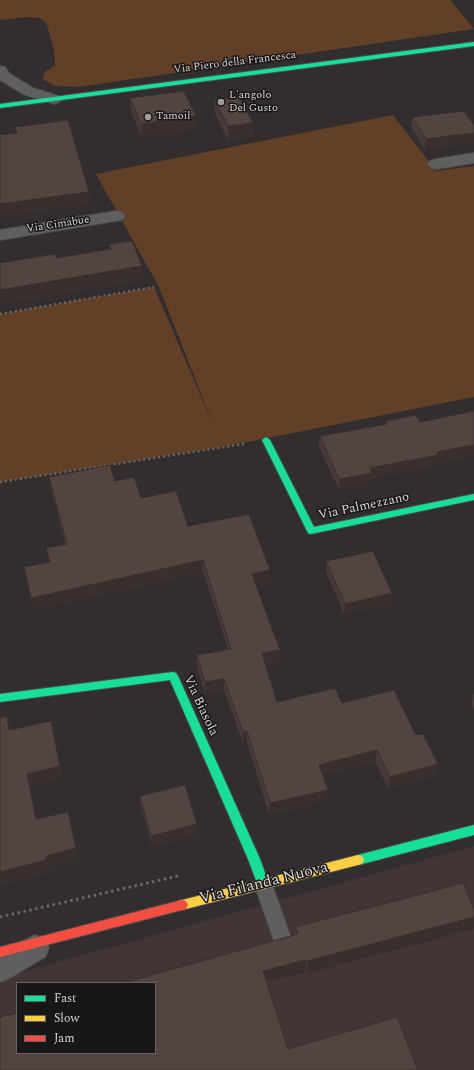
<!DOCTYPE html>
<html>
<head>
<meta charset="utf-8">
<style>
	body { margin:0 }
	#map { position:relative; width:474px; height:1070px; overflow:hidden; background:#322e2f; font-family:Spectral,serif }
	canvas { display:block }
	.legend { position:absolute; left:16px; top:982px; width:140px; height:72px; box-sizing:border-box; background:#191617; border:1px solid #676364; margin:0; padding:5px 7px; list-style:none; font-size:12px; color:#dbd7d7 }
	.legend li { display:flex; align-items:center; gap:8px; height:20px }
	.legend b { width:20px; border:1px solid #676364 }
</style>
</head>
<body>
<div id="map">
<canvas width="474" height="1070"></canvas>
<ul class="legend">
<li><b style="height:5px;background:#16e098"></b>Fast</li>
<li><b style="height:5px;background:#ffcf43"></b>Slow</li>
<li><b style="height:5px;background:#f24e42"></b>Jam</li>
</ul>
</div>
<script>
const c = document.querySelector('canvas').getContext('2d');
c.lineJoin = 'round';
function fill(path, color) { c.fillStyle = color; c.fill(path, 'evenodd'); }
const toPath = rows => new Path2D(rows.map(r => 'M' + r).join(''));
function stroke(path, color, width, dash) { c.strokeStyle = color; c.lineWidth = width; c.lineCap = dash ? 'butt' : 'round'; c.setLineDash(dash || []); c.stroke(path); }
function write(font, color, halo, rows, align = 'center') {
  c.font = font + ' Spectral,serif'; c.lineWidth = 3; c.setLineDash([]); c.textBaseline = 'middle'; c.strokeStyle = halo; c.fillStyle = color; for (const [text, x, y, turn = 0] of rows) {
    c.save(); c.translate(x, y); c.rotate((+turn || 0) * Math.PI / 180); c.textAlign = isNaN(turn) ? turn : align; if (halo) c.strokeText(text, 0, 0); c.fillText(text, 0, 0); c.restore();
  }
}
const built = toPath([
	[474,846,474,1070,0,1070,0,979,4,977],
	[17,983,155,983,155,1053,17,1053]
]);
const green = toPath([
	[0,0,450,0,474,29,78,87,55,86,42,79,45,72,55,65,54,49,46,22,39,18,27,17,0,20],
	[393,115,436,171,474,166,474,397,222,447,0,482,0,314,154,287,215,429,159,287,96,174]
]);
const pathFar1 = toPath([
	[0,314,154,287],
	[0,482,244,444]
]);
const path = toPath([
	[0,917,178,876]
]);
const lane = toPath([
	[263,876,269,878,272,884,292,941,289,947,283,949,277,947,274,941,254,884,257,878,263,876]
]);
const street = toPath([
	[0,66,5,67,9,73,33,88,59,96,62,99,59,102,54,104,23,94,0,80,0,66],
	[474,153,474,163,436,169,430,167,428,164,430,161,436,159,474,153],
	[116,211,122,212,125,216,122,220,0,240,0,230,116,211],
	[35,935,45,939,49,948,45,957,10,978,0,982,0,953,35,935]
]);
const fast = toPath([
	[474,42,474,46,0,108,0,104,474,42],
	[266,437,270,440,314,527,474,494,474,500,311,534,308,533,262,440,266,437],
	[173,672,176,673,178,676,260,859,269,884,267,888,263,889,259,888,248,859,170,680,0,702,0,694,173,672],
	[474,825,474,835,358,865,354,864,352,860,354,856,358,855,474,825]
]);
const slow = toPath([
	[358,855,362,856,364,860,362,864,358,865,182,910,178,909,176,905,178,901,182,900,358,855]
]);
const jam = toPath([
	[182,900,186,901,188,905,186,909,182,910,0,957,0,947,182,900]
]);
const wall = toPath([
	[130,98,196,116,196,130,142,138,131,112],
	[214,100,253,123,253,136,228,140,215,114],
	[412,117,474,125,425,150,411,127],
	[474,411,474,455,437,463,436,465,371,479,371,484,339,490,319,447,320,436,385,425,386,421,420,422],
	[49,477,115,481,141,498,188,526,270,582,256,584,280,650,279,661,265,664,277,702,342,703,416,735,438,764,435,775,388,788,375,761,323,775,328,790,327,801,269,814,247,742,243,743,224,690,205,694,197,667,197,655,228,649,203,572,33,610,24,567,49,562,46,548,65,545,51,488],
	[326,561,391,604,344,614,326,572],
	[473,694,474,694,474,710,471,704],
	[140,796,197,824,198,834,152,846,141,806],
	[474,909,474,929,306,974,305,972,267,982,288,1049,418,1070,0,1070,295,935,295,927]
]);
const shadedWall = toPath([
	[196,116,196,130,142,138,141,124],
	[253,123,253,136,228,140,228,126],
	[474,133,474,144,425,150,426,139],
	[89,192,91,204,0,217,0,204],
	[142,266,143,280,0,305,0,290],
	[474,445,474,455,437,463,436,465,371,479,371,484,339,490,339,479,370,468,437,452],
	[203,560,203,572,33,610,31,598],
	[270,570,270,582,252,585,252,574],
	[392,593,391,604,344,614,345,604],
	[280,650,279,661,261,664,262,653],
	[224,679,224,690,205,694,205,682],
	[247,731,247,742,243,743,243,732],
	[377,750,375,761,318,776,319,765],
	[438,764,435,775,388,788,390,777],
	[60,766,62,779,30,786,27,774],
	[328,790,327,801,269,814,270,803],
	[197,824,198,834,152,846,151,836],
	[76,848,78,860,48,868,49,872,0,885,0,872,46,856],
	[474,917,474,929,306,974,307,961],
	[306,960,305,972,263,983,263,971]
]);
const building = toPath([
	[184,91,196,116,141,124,130,98,184,91],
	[239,97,253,123,228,126,214,100,239,97],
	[464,111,474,125,474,133,426,139,412,117,464,111],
	[68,120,89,192,0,204,0,135,17,133,15,127,68,120],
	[132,241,142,266,0,290,0,263,55,254,56,258,111,249,109,244,132,241],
	[474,411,474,445,437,452,438,455,370,468,372,473,339,479,320,436,387,424,386,421,416,415,420,422,474,411],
	[110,465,115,481,134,477,141,498,176,491,188,526,249,514,270,570,252,574,280,650,262,653,277,702,335,688,342,703,394,690,416,735,423,734,438,764,390,777,377,750,319,765,328,790,270,803,247,731,243,732,224,679,205,682,197,655,231,649,203,560,31,598,24,567,50,562,46,548,67,544,49,477,110,465],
	[373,551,392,593,345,604,326,561,373,551],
	[7,716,9,730,51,721,60,766,27,774,36,819,68,812,76,848,46,856,46,860,0,872,0,718,7,716],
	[185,785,197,824,151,836,140,796,185,785],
	[463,883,474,909,474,917,307,961,306,960,263,971,288,1049,397,1017,418,1070,0,1070,0,1017,17,1013,17,1053,155,1053,155,983,123,983,298,934,295,927,463,883]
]);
const markers = [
	[221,102,4,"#a09c9c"],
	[148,117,4,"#a09c9c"]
];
const farStreetnames = [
	["Via Piero della Francesca",235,63,-7],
	["Via Cimabue",58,225,-9]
];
const farPoinames = [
	["L'angolo",229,96],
	["Del Gusto",229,109],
	["Tamoil",156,117]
];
const streetNames = [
	["Via Palmezzano",364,507,-12],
	["Via Biasola",200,706,65]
];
const nearStreetnames = [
	["Via Filanda Nuova",264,884,-14]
];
fill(built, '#413536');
fill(green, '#624028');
stroke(lane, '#4c4a4a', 2);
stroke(street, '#4c4a4a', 2);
stroke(fast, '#4c4a4a', 2);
stroke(slow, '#4c4a4a', 2);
stroke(jam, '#4c4a4a', 2);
stroke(pathFar1, '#686666', 2.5, [2, 3]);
stroke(path, '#686666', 3, [2.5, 3.5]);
fill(lane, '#615e5e');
fill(street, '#615e5e');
fill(fast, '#16e098');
fill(slow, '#ffcf43');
fill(jam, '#f24e42');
fill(wall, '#473a38');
fill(shadedWall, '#39302e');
fill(building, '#524441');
stroke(building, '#39302e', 1);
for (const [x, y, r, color] of markers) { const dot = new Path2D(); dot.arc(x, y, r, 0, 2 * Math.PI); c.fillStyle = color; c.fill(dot); stroke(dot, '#191617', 1.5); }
write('11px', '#dbd7d7', '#191617', farStreetnames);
write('11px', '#dbd7d7', '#191617', farPoinames, 'left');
write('13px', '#dbd7d7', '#191617', streetNames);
write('16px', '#dbd7d7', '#191617', nearStreetnames);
</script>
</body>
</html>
